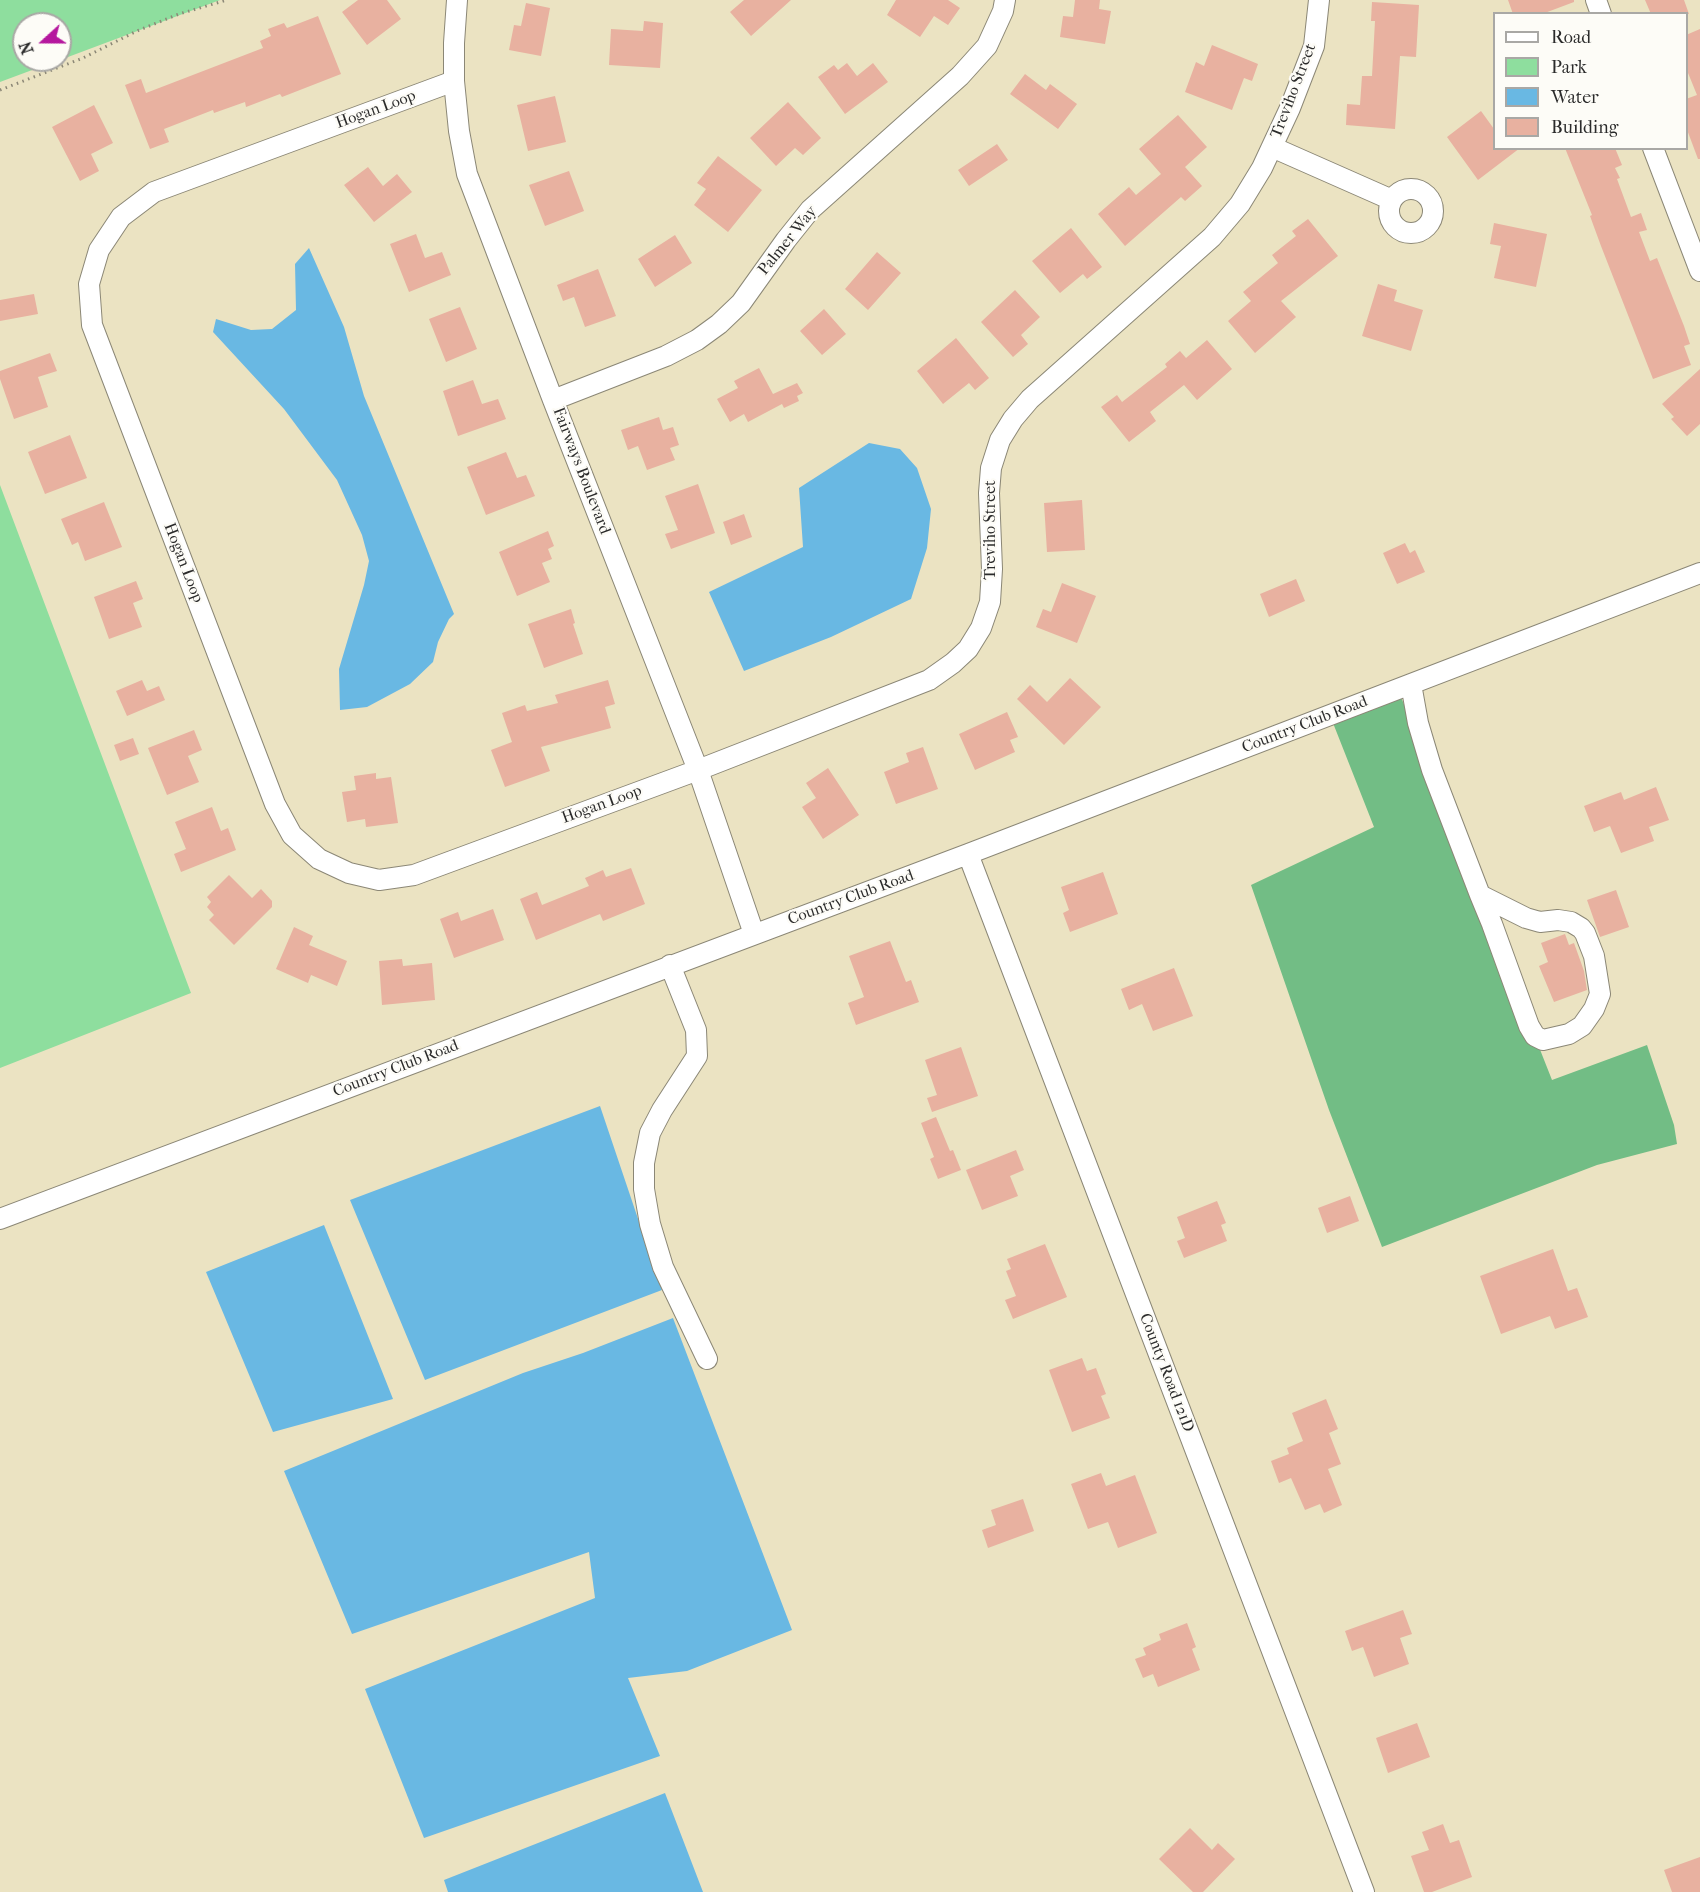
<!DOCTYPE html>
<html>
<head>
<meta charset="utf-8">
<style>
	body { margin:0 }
	#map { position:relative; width:1700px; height:1892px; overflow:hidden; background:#ebe3c2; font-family:"IM FELL French Canon",serif }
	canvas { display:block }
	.legend { position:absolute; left:1493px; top:12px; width:195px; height:138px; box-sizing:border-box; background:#fdfcf7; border:2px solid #a9a8a5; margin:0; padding:8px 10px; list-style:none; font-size:18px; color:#2b2b2b }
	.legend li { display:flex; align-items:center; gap:12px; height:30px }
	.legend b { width:30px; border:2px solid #a9a8a5 }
	.north { position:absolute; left:12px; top:12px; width:60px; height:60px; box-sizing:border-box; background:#fdfcf7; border:2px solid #a9a8a5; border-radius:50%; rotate:249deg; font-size:16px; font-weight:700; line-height:24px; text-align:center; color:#2b2b2b }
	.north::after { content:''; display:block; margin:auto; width:21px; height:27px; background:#b5179e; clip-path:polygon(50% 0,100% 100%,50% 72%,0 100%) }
</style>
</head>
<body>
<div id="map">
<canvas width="1700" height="1892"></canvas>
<ul class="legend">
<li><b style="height:8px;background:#fff"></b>Road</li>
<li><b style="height:16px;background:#8ede9e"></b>Park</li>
<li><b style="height:16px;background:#69b8e3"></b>Water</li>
<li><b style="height:16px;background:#e8b1a0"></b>Building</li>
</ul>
<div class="north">N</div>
</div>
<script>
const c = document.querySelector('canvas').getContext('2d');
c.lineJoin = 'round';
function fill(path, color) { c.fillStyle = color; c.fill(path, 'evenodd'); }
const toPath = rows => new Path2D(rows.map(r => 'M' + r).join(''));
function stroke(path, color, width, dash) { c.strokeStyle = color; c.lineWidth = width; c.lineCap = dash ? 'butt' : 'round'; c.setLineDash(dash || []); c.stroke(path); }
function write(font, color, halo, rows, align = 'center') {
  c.font = font + ' "IM FELL French Canon",serif'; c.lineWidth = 4.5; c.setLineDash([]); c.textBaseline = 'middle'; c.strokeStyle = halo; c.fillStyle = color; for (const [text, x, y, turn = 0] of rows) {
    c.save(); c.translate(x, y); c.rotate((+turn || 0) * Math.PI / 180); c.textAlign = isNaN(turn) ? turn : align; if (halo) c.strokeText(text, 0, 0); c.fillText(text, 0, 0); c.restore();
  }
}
const green = toPath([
	[0,0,220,0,60,60,60,24,24,24,24,60,59,60,0,82],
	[0,485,191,993,0,1068]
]);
const forest = toPath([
	[1401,697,1552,1080,1647,1045,1674,1125,1677,1144,1597,1165,1382,1247,1329,1110,1251,885,1374,827,1333,723]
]);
const water = toPath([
	[309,248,344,327,364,396,454,614,449,619,438,642,433,662,410,684,367,707,340,710,339,669,364,585,369,561,362,535,337,480,284,409,213,332,216,319,251,330,272,329,296,310,295,264],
	[869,443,900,449,917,468,931,509,927,548,911,599,831,637,744,671,709,592,803,547,799,488],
	[600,1106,662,1290,425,1380,350,1200],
	[324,1225,393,1399,273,1432,206,1272],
	[673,1318,792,1630,687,1671,628,1678,660,1756,424,1838,365,1689,595,1598,589,1552,352,1634,284,1471,523,1373,583,1353],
	[665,1793,703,1892,448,1892,444,1880]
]);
const building = toPath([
	[358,0,387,0,401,19,367,45,342,12],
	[744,0,791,0,751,36,730,12],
	[896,0,948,0,960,8,948,25,934,16,920,37,887,15],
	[1075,0,1100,0,1099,9,1111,11,1105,44,1060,37,1063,16,1073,17],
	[1508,0,1574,0,1574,2,1542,14,1513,14],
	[1645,0,1684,0,1689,14,1651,14],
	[1372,2,1419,5,1416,57,1400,56,1395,129,1346,125,1347,104,1360,105,1362,76,1372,76,1375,21,1371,21],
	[526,3,550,8,541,56,509,50,514,25,521,26],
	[318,16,341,74,282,97,280,94,246,107,245,102,214,113,213,110,164,129,169,142,150,149,125,85,141,79,146,93,263,48,260,41,271,36,268,29,284,23,287,28],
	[644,21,663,23,660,68,609,65,611,29,643,31],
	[1700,29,1700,159,1698,159,1686,127,1686,99,1697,95,1686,68,1686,35],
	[1212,45,1258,64,1252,81,1244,78,1232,110,1185,92,1196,62,1204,66],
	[847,63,857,76,873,63,888,82,845,114,818,77,834,65,838,70],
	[1025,74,1046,90,1050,84,1077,104,1058,129,1010,94],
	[555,96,566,142,528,151,517,105],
	[788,102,821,138,803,155,795,148,776,166,750,138],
	[94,105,113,143,91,154,99,171,80,181,52,127],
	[1481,111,1494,129,1494,148,1520,148,1478,180,1447,137],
	[1178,115,1207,147,1185,167,1202,186,1185,201,1181,197,1125,246,1098,214,1129,187,1136,195,1161,174,1139,149],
	[997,144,1008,160,969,186,958,170],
	[1565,148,1615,148,1622,165,1615,168,1620,178,1617,179,1631,217,1641,213,1647,230,1639,232,1650,261,1657,258,1684,326,1690,344,1684,346,1691,365,1653,379,1601,246,1590,216,1592,215],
	[718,156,762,190,728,232,694,205,706,189,697,183],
	[368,167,383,186,397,174,412,192,374,222,344,185],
	[569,171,584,211,545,226,529,185],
	[1308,219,1338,256,1281,301,1296,317,1255,353,1228,321,1251,301,1243,292,1278,263,1272,255,1296,236,1292,231],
	[1494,223,1547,234,1536,287,1494,278,1501,246,1490,244],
	[1071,228,1102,267,1087,279,1083,274,1060,293,1032,261],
	[416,234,425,258,442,252,451,275,409,292,390,244],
	[675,235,692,263,655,287,638,259],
	[877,252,901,273,868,310,845,289],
	[598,269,616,316,585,327,574,297,563,301,557,285],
	[1378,284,1397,290,1394,301,1423,310,1411,351,1362,336],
	[1015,290,1040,317,1021,335,1028,344,1013,357,981,322],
	[34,294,38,314,0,321,0,300],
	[460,307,477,349,446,362,429,319],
	[824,309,846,334,822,355,800,331],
	[956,338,989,378,975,390,969,383,943,404,917,371],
	[1207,340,1232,369,1197,400,1184,385,1150,412,1156,421,1129,442,1101,407,1117,395,1122,402,1167,367,1165,364,1180,351,1186,358],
	[50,353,57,371,38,377,48,407,14,419,0,379,0,371],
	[759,368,773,394,797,383,803,393,797,396,799,401,784,408,782,404,748,422,744,414,730,422,717,399,738,388,734,381],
	[1700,369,1700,424,1687,436,1671,419,1674,417,1662,404],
	[473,380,482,404,498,399,506,419,458,436,443,391],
	[659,417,663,430,673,427,679,445,670,448,675,460,647,470,638,446,628,450,621,430],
	[70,435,87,478,45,494,28,452],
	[506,452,517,478,526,475,535,496,486,515,467,467],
	[698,484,715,533,671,549,665,534,678,530,665,496],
	[1082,500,1085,550,1047,552,1044,503],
	[104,502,122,547,85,561,78,542,72,545,61,519],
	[744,514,752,537,731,545,723,522],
	[548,531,554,546,548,549,552,559,542,563,550,582,517,596,499,552],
	[1405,543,1410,553,1415,550,1425,572,1397,584,1383,553],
	[1296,579,1305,601,1269,617,1260,594],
	[136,581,143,599,133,603,142,627,109,639,94,597],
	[1062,583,1096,596,1077,643,1036,627,1043,609,1051,612],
	[571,609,575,623,573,624,583,654,544,668,528,624],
	[1070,678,1101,707,1064,745,1017,699,1030,685,1047,702],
	[142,680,147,691,159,686,165,700,127,716,116,691],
	[608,680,615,704,605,707,611,728,541,747,550,771,505,787,491,750,512,742,502,713,525,705,527,711,558,703,555,695],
	[1007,712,1018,737,1010,740,1015,752,975,770,959,734],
	[194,730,202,750,188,756,199,782,167,795,148,748],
	[133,738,139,754,120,761,114,745],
	[923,747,938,789,896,804,884,772,909,762,906,753],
	[828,768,859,815,823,839,802,807,816,798,806,783],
	[376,773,376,779,391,777,398,823,366,827,365,819,347,822,342,792,356,790,354,776],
	[1656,787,1669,820,1649,827,1654,841,1621,853,1610,826,1594,832,1584,806,1621,792,1624,800],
	[212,807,221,831,228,828,236,850,181,872,174,854,186,849,175,822],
	[631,868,645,904,603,921,600,914,536,940,520,899,537,892,542,905,589,886,585,878,603,870,606,877],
	[1103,872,1118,914,1070,932,1063,913,1069,910,1061,887],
	[229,875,252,898,261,889,272,901,272,907,234,945,209,920,214,915,207,907,211,902,207,897],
	[1616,890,1629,927,1600,937,1587,900],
	[493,909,504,940,454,958,440,919,458,912,461,921],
	[294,927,313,936,309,945,347,961,337,986,311,975,308,983,276,969],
	[1565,934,1569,945,1574,943,1584,971,1587,990,1554,1002,1539,966,1548,962,1541,943],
	[890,941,906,982,911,980,919,1002,856,1025,848,1003,864,997,849,956],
	[402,959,403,966,432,963,435,1000,382,1005,379,961],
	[1174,968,1193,1016,1153,1031,1142,1004,1129,1010,1121,989],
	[961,1047,978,1096,932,1112,927,1098,937,1095,925,1060],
	[936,1117,950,1151,953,1150,961,1170,938,1179,930,1159,934,1157,921,1123],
	[1016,1150,1024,1170,1010,1176,1018,1196,982,1210,966,1170],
	[1350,1196,1359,1221,1327,1233,1318,1208],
	[1217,1201,1226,1223,1221,1225,1227,1241,1184,1258,1177,1241,1185,1238,1177,1217],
	[1045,1244,1067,1297,1013,1319,1005,1300,1016,1296,1006,1271,1011,1269,1007,1259],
	[1553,1249,1568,1291,1577,1288,1588,1317,1555,1329,1550,1316,1501,1334,1480,1276],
	[1082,1358,1087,1371,1096,1368,1106,1394,1101,1396,1110,1418,1072,1432,1049,1370],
	[1326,1399,1338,1429,1329,1433,1341,1464,1328,1469,1342,1505,1324,1513,1320,1504,1305,1510,1291,1478,1279,1483,1271,1461,1289,1454,1287,1448,1303,1441,1292,1413],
	[1101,1473,1106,1486,1135,1475,1157,1533,1118,1548,1108,1522,1088,1529,1071,1484],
	[1023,1499,1034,1531,988,1548,982,1530,996,1525,991,1510],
	[1403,1610,1412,1634,1400,1638,1409,1664,1374,1677,1363,1647,1352,1651,1345,1631],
	[1187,1623,1196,1647,1192,1649,1200,1670,1158,1687,1153,1674,1143,1678,1135,1659,1146,1655,1143,1648,1161,1640,1159,1634],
	[1417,1723,1430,1757,1388,1773,1376,1738],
	[1443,1824,1450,1843,1459,1840,1472,1877,1432,1892,1424,1892,1411,1856,1429,1850,1422,1832],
	[1190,1828,1212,1850,1218,1843,1235,1859,1203,1892,1193,1892,1159,1859],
	[1700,1857,1700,1892,1672,1892,1664,1870]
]);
const path = toPath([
	[0,90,83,58,137,31,179,14,227,0]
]);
const minor = toPath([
	[457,0,454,43,454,81,459,131,467,174,553,400,698,770,754,934],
	[1596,0,1601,14],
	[454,81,154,192,121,217,99,250,89,284,92,325,275,804,292,835,319,859,349,873,379,880,414,875,698,770,929,680,953,663,968,649,981,628,990,602,992,569,989,493,991,468,1000,440,1013,419,1030,399,1212,237,1240,204,1262,168,1290,108,1314,46,1319,0],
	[1272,147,1392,200],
	[1653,148,1700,271],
	'1389 211a22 22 0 1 1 44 0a22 22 0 1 1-44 0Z',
	[553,400,666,356,697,340,719,324,741,303,786,240,810,210,960,76,987,46,1003,11,1005,0],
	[1411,684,1418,723,1432,770,1480,895,1492,924,1529,1026,1535,1036,1543,1040,1569,1034,1582,1026,1594,1009,1600,994,1594,956,1585,933,1581,928,1571,922,1558,920,1540,922,1526,918,1480,895],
	[968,854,1364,1892],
	[670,965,696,1030,697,1056,662,1110,650,1133,644,1163,644,1189,650,1224,663,1267,707,1359],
	[0,1219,968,854,1700,573]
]);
const streetNames = [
	["Treviho Street",1294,91,-69],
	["Hogan Loop",376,110,-20],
	["Palmer Way",788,241,-51],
	["Fairways Boulevard",581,471,69],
	["Treviho Street",991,530,-90],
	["Hogan Loop",183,563,69],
	["Country Club Road",1305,725,-21],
	["Hogan Loop",602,805,-20],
	["Country Club Road",851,898,-20],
	["Country Club Road",396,1069,-21],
	["County Road 121D",1166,1373,69]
];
fill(green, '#8ede9e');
fill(forest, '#72bd85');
fill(water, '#69b8e3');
fill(building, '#e8b1a0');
stroke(minor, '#8b8776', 22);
stroke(path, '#8b8776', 3, [1.5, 4.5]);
stroke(minor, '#fff', 20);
write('16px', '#2b2b2b', '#fdfcf7', streetNames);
</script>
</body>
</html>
